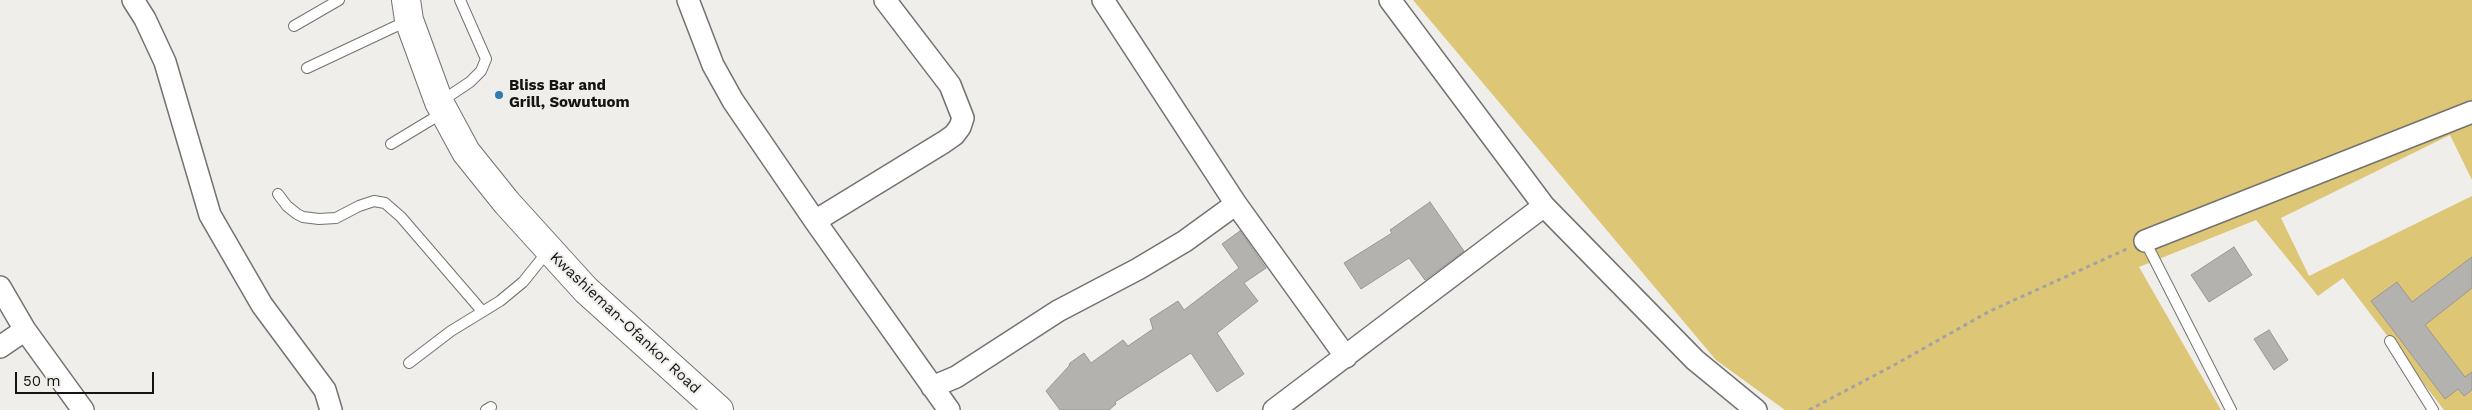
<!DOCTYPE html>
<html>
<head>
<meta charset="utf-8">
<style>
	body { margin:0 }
	#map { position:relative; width:2472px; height:410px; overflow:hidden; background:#f0eeeb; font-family:"Work Sans",sans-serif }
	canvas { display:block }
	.scale { position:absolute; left:15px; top:372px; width:139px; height:22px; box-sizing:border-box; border:2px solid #151413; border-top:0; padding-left:6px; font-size:15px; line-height:18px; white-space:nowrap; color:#151413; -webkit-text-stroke:4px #f0eeeb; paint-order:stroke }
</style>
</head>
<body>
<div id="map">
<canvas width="2472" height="410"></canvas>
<div class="scale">50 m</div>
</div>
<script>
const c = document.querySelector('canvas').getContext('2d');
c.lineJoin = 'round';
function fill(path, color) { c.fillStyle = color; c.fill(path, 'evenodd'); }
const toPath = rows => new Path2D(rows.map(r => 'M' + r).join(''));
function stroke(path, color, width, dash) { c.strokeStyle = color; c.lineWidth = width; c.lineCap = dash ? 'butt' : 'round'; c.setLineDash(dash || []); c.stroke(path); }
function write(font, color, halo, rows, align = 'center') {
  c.font = font + ' "Work Sans",sans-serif'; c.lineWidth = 4; c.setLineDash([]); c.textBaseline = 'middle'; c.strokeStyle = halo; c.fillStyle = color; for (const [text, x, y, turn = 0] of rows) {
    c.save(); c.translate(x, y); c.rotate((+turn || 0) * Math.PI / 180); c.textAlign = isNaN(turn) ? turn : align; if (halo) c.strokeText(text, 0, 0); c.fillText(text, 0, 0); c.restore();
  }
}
const green = toPath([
	[1413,0,2472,0,2472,180,2450,135,2281,218,2309,276,2472,196,2472,410,2444,410,2343,278,2318,296,2256,220,2139,267,2221,410,1785,410,1716,360]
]);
const building = toPath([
	[1430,202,1464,251,1425,280,1409,258,1361,289,1344,263,1392,233,1390,230,1430,202],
	[1240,231,1266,268,1244,283,1258,301,1217,333,1244,374,1217,392,1191,353,1115,402,1116,404,1109,410,1060,410,1046,391,1069,366,1070,363,1084,353,1091,363,1123,340,1128,346,1153,329,1150,319,1178,301,1184,310,1239,268,1222,244,1240,231],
	[2234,247,2252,275,2209,302,2191,275,2234,247],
	[2472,257,2472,288,2425,325,2465,377,2472,372,2472,390,2464,396,2458,389,2445,399,2371,301,2397,282,2412,302,2472,257],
	[2269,330,2288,360,2274,370,2254,339,2269,330]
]);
const path = toPath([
	[1809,410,1896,364,1990,311,2129,248]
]);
const service = toPath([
	[294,26,339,0],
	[307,68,407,21],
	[440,102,470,82,481,71,486,59,460,0],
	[391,144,444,112],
	[278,194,287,206,297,214,303,217,319,219,336,218,359,206,374,201,385,203,401,217,482,311],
	[2145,241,2231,410],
	[2390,341,2433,410],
	[409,363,451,331,500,301,523,282,548,251],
	[486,410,491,407]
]);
const minor = toPath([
	[133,0,145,19,165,62,210,215,262,305,325,390,331,410],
	[688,0,713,65,733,101,815,221,949,410],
	[1103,0,1236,204,1346,357],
	[1390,0,1544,206,1695,360,1756,410],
	[815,221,944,142,954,135,960,127,963,118,950,85,885,0],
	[2145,241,2472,112],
	[0,287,25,330,83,410],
	[0,347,25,330],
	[932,387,956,377,1058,311,1138,269,1185,241,1236,204],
	[1274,410,1544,206]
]);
const secondary = toPath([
	[406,0,409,20,439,102,466,152,507,203,586,290,719,410]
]);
const markers = [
	[499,95,5,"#337baf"]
];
const poiNames = [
	["Bliss Bar and",509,86],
	["Grill, Sowutuom",509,103]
];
const streetNames = [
	["Kwashieman-Ofankor Road",625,323,43]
];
fill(green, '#ddc676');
fill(building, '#b3b2ae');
stroke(building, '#999895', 1);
stroke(service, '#73726f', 12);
stroke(minor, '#73726f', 24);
stroke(secondary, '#73726f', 30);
stroke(path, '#a5a3a1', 3, [4, 4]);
stroke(service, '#fff', 10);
stroke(minor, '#fff', 21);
stroke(secondary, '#fff', 28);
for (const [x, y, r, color] of markers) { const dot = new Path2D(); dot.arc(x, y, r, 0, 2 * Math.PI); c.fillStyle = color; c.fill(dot); stroke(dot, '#f0eeeb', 2); }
write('bold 15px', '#151413', '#f0eeeb', poiNames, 'left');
write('15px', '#151413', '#f0eeeb', streetNames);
</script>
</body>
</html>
